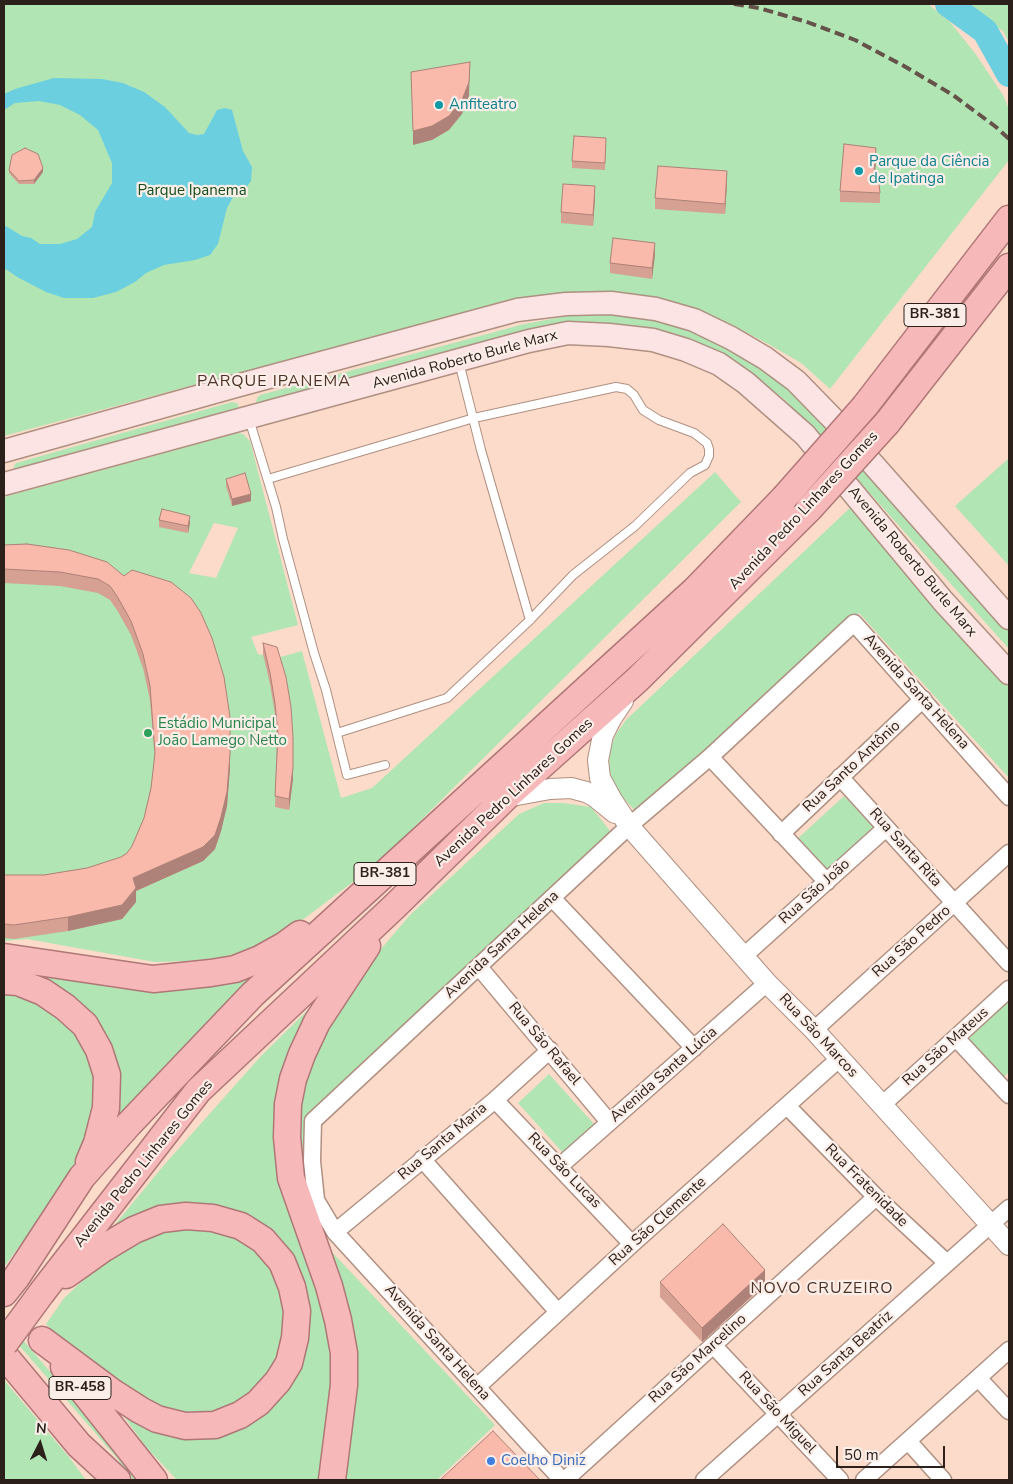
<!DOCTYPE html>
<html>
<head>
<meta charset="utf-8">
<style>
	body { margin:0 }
	#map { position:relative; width:1013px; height:1484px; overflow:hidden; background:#fddbcb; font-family:"Nunito Sans",sans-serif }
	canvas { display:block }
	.frame { position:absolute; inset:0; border:5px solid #2c201a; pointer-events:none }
	.north { position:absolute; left:15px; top:1419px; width:50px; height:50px; -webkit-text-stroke:4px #fbede7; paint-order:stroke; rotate:5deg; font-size:14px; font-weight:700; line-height:20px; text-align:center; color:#2c201a }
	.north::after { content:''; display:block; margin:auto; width:18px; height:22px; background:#2c201a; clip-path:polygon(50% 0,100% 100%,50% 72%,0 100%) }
	.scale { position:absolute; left:836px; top:1446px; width:109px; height:22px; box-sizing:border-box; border:2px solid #2c201a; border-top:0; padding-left:6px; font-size:15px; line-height:18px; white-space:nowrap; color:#2c201a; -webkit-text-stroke:4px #fbede7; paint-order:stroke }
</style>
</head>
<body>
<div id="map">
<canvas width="1013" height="1484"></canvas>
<div class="frame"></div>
<div class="north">N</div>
<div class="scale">50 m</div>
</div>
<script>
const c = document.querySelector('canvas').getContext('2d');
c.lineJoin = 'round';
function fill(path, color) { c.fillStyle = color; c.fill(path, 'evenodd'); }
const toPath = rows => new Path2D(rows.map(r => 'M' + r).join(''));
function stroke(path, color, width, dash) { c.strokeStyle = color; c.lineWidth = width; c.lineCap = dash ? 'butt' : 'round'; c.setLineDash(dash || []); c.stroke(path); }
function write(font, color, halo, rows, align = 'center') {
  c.font = font + ' "Nunito Sans",sans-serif'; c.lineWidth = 4.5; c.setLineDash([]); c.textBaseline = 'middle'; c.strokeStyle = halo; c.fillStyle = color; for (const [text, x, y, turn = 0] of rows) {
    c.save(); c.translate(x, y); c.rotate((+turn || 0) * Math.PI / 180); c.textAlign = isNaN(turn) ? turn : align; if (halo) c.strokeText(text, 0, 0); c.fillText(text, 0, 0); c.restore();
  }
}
const green = toPath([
	[4,4,928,4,950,22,975,53,1003,95,1009,109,1009,160,830,389,801,363,770,345,728,323,681,306,630,294,574,294,518,301,458,314,4,436],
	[960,4,1009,4,1009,42,1003,31],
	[611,313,655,319,691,330,728,345,791,390,826,425,1009,631,1009,649,817,434,785,400,755,376,610,325,257,404,256,402,257,398,260,395,524,324,568,316],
	[232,402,237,403,240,409,14,470,14,466,16,463],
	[238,433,243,434,250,441,298,625,251,637,258,654,277,658,302,651,341,798,372,788,715,472,741,502,389,852,361,876,297,924,251,949,224,957,187,961,155,962,27,939,4,941,4,497],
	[214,523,238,528,216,578,189,573],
	[1009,458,1009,566,955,506],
	[854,504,1009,677,1009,778,859,613,643,819,623,798,613,784,609,767,610,750,616,734,626,720],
	[844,796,877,831,829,876,796,840],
	[544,803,563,803,591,807,615,837,304,1121,308,1197,332,1252,495,1425,437,1480,345,1480,352,1356,299,1185,292,1111,334,1004,410,915,519,814],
	[263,966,110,1132,115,1071,28,972,120,989,148,989],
	[4,993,18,995,40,1004,61,1018,77,1035,89,1058,96,1081,92,1131,69,1179,4,1267],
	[1009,997,1009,1072,1001,1080,963,1038],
	[317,1001,291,1052,311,1257,335,1354,325,1480,177,1480,146,1447,113,1401,134,1416,246,1422,305,1309,240,1216,108,1233,164,1165,261,1056],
	[549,1074,595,1125,563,1153,518,1103],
	[171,1225,220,1228,267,1258,288,1310,279,1358,255,1394,213,1415,159,1412,92,1371,46,1324,64,1298,109,1257],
	[4,1318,120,1453,140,1480,133,1480,116,1457,4,1328],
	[4,1380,69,1457,86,1480,4,1480]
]);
const water = toPath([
	[54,78,102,79,123,83,144,92,165,107,189,133,197,135,204,134,217,110,225,108,232,110,243,151,252,167,251,181,243,192,233,197,227,208,218,244,210,255,195,260,164,265,146,273,135,282,116,292,93,298,64,298,46,292,19,278,4,268,4,225,22,236,31,238,40,244,60,244,77,239,92,227,95,212,112,183,112,163,98,130,80,115,60,105,39,101,15,103,4,110,4,94,15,89]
]);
const river = toPath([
	[948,4,985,31,1009,74]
]);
const service = toPath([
	[459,362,481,450,530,620],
	[249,419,276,507,283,539,314,653,326,690,347,775,385,765],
	[268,479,474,418,616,387,627,389,634,395,643,410,659,420,694,433,707,443,709,449,709,456,705,465,690,473,635,526,573,575,530,620,447,698,337,733]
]);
const minor = toPath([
	[710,757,827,882],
	[840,777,1009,963],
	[781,834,923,699],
	[553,899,694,1048],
	[745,955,886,828],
	[479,967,609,1122],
	[814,1030,1009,853],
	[956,1038,1009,1095],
	[495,1100,632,1244],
	[882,1105,1009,989],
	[787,1106,876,1197,947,1263],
	[422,1159,558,1312],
	[560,1166,767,983],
	[335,1232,495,1100,550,1050],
	[713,1345,840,1480],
	[978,1378,1009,1411],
	[477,1387,632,1244,840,1058],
	[908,1441,943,1480],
	[562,1480,335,1232,316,1200,312,1161,313,1121,629,826,710,757,854,623,1009,797],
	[565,1480,876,1197],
	[704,1480,1009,1208],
	[864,1480,1009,1350]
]);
const tertiary = toPath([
	[623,701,611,719,603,735,598,760,600,778,612,800,629,826,767,983,814,1030,1009,1245],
	[506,797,550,789,571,788,586,792,594,796,615,813]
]);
const secondary = toPath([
	[4,451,236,386,517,310,566,304,611,303,656,309,694,320,731,338,765,358,796,381,833,419,1009,618],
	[4,484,529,341,568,333,609,335,653,340,686,350,719,364,746,383,805,435,943,601,1009,673]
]);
const trunk = toPath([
	[865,406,1009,219],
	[887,423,1009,267],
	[4,957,153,979,211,973,235,969,260,959,285,945,300,934],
	[4,981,18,982,43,992,65,1007,85,1025,99,1050,107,1075,106,1108,97,1143,89,1162],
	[43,1291,198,1091,395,906,506,797,637,680,809,509],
	[4,1293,16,1278,82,1177,129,1124,253,994,695,590,784,498],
	[42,1340,112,1392,140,1410,157,1419,185,1426,215,1425,240,1415,258,1403,278,1381,289,1363,295,1338,297,1311,292,1287,282,1262,263,1240,241,1226,213,1218,186,1216,161,1219,134,1230,104,1248,66,1275],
	[4,1355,79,1445,117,1480],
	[64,1367,154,1480],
	[332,1480,344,1385,344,1353,338,1320,329,1286,291,1178,287,1137,288,1104,293,1079,302,1054,317,1022,367,946]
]);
const rail = toPath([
	[734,4,759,8,807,22,855,40,904,66,953,95,996,127,1009,139]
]);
const trunkBridge = toPath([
	[784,498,865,406],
	[809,509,887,423],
	[4,1344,43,1291]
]);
const wall = toPath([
	[606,145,605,170,572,168,572,161],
	[876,159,875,173,880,193,880,203,840,202,840,191],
	[9,170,43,172,34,184,19,184,9,173],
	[727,182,725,214,655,209,655,198],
	[595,197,593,226,561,223,561,212],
	[655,254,652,279,610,273,610,263],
	[226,479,251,501,232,506,226,486],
	[159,520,190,523,188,533,159,527],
	[4,545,107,562,230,768,227,806,221,831,215,849,203,861,136,891,136,902,122,919,68,931,14,939,4,938,4,875,44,875,87,868,121,857,127,853,132,846,144,818,151,788,155,759,150,700,143,668,131,635,117,610,110,600,98,593,60,586,4,583],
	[263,643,293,749,293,779,289,810,275,807,277,741,275,714,270,684,263,654],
	[660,1282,765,1284,702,1342,660,1297]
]);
const shadedWall = toPath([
	[470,62,469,96,462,114,449,130,432,140,413,145,413,131],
	[876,148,876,159,874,183,874,173],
	[43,168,43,172,34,184,34,180],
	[727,171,727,182,725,214,725,204],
	[595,186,595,197,593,226,593,215],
	[655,243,655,254,652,279,652,268],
	[251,494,251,501,232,506,232,499],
	[190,516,190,523,188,533,188,526],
	[230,717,230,768,227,806,221,831,215,849,203,861,136,891,136,902,122,919,68,931,68,917,133,878],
	[293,738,293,779,289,810,289,799],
	[765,1270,765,1284,702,1342,702,1328]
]);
const building = toPath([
	[470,62,469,82,462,100,449,116,432,126,413,131,411,72,470,62],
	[574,136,606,138,605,163,572,161,574,136],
	[844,144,876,148,874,173,878,173,880,193,840,191,844,144],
	[25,148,38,154,43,168,34,180,19,181,9,170,12,155,25,148],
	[658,166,727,171,725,204,655,198,658,166],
	[563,184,595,186,593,215,561,212,563,184],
	[613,238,655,243,652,268,610,263,613,238],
	[245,473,251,494,232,499,226,479,245,473],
	[162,509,190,516,188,526,159,520,162,509],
	[27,544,69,550,107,562,124,576,132,570,171,582,191,598,201,613,212,638,224,677,230,717,230,754,227,792,221,817,215,835,203,847,133,878,136,888,122,905,68,917,14,925,4,924,4,875,44,875,87,868,121,857,127,853,132,846,144,818,151,788,155,753,150,686,143,654,131,621,117,596,110,586,98,579,60,572,4,569,4,545,27,544],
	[263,643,277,647,286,677,291,707,293,738,293,768,289,799,275,796,278,734,275,703,270,673,263,643],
	[723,1224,765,1270,702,1328,660,1282,723,1224],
	[493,1431,540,1480,440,1480,493,1431]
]);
const markers = [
	[439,105,5,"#0f9aa8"],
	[859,171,5,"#0f9aa8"],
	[148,733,5,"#2e9e5b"],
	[491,1461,5,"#3f7fe0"]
];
const shields = [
	[935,315,62],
	[385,874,62],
	[80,1388,62]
];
const shieldNames = [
	["BR-381",935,315],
	["BR-381",385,874],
	["BR-458",80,1388]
];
const cultureNames = [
	["Anfiteatro",449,105],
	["Parque da Ciência",869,162],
	["de Ipatinga",869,179]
];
const parkNames = [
	["Parque Ipanema",192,191]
];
const streetNames = [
	["Avenida Roberto Burle Marx",465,360,-15],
	["Avenida Pedro Linhares Gomes",804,511,-47],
	["Avenida Roberto Burle Marx",912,562,50],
	["Avenida Santa Helena",916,692,48],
	["Rua Santo Antônio",852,767,-43],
	["Avenida Pedro Linhares Gomes",514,793,-43],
	["Rua Santa Rita",905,848,48],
	["Rua São João",815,892,-42],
	["Rua São Pedro",912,942,-42],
	["Avenida Santa Helena",502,945,-43],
	["Rua São Marcos",818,1036,47],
	["Rua São Rafael",544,1044,50],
	["Rua São Mateus",946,1047,-42],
	["Avenida Santa Lúcia",664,1075,-41],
	["Rua Santa Maria",443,1142,-40],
	["Avenida Pedro Linhares Gomes",144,1164,-51],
	["Rua São Lucas",564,1171,46],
	["Rua Fratenidade",866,1186,45],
	["Rua São Clemente",658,1222,-42],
	["Avenida Santa Helena",437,1343,48],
	["Rua Santa Beatriz",846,1354,-42],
	["Rua São Marcelino",698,1359,-42],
	["Rua São Miguel",777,1413,47]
];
const leisureNames = [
	["Estádio Municipal",158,724],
	["João Lamego Netto",158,741]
];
const shopNames = [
	["Coelho Diniz",501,1461]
];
const neighbourhoodNames = [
	["PARQUE IPANEMA",274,382],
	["NOVO CRUZEIRO",822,1289]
];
fill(green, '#b1e5b4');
fill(water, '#6ccfdf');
stroke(river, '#6ccfdf', 26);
stroke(service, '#af9081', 10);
stroke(minor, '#af9081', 19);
stroke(tertiary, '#af9081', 22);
stroke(secondary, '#af9081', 25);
stroke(trunk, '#af7776', 29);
stroke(service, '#fff', 8);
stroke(minor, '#fff', 16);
stroke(tertiary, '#fff', 20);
stroke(secondary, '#fce4e5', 22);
stroke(trunk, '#f7b8ba', 26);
stroke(rail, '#65534a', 4, [10, 5]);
stroke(trunkBridge, '#af7776', 29, []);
stroke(trunkBridge, '#f7b8ba', 26);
fill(wall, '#d6a093');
fill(shadedWall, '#ae8278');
fill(building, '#f9baab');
stroke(building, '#ae8278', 1);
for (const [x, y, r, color] of markers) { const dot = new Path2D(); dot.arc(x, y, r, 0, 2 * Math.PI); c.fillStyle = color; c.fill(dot); stroke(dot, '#fbede7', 2); }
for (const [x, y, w] of shields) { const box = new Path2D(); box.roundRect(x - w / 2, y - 11.5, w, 23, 4); c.fillStyle = '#fbede7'; c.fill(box); stroke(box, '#2c201a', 1); }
write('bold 14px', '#2c201a', null, shieldNames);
write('15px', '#0d838f', '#fbede7', cultureNames, 'left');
write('15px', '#134f1e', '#fbede7', parkNames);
write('15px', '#2c201a', '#fbede7', streetNames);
write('15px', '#27864d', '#fbede7', leisureNames, 'left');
write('15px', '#366cbe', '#fbede7', shopNames, 'left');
c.letterSpacing = '1px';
write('16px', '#4c3225', '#fbede7', neighbourhoodNames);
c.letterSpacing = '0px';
</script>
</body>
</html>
